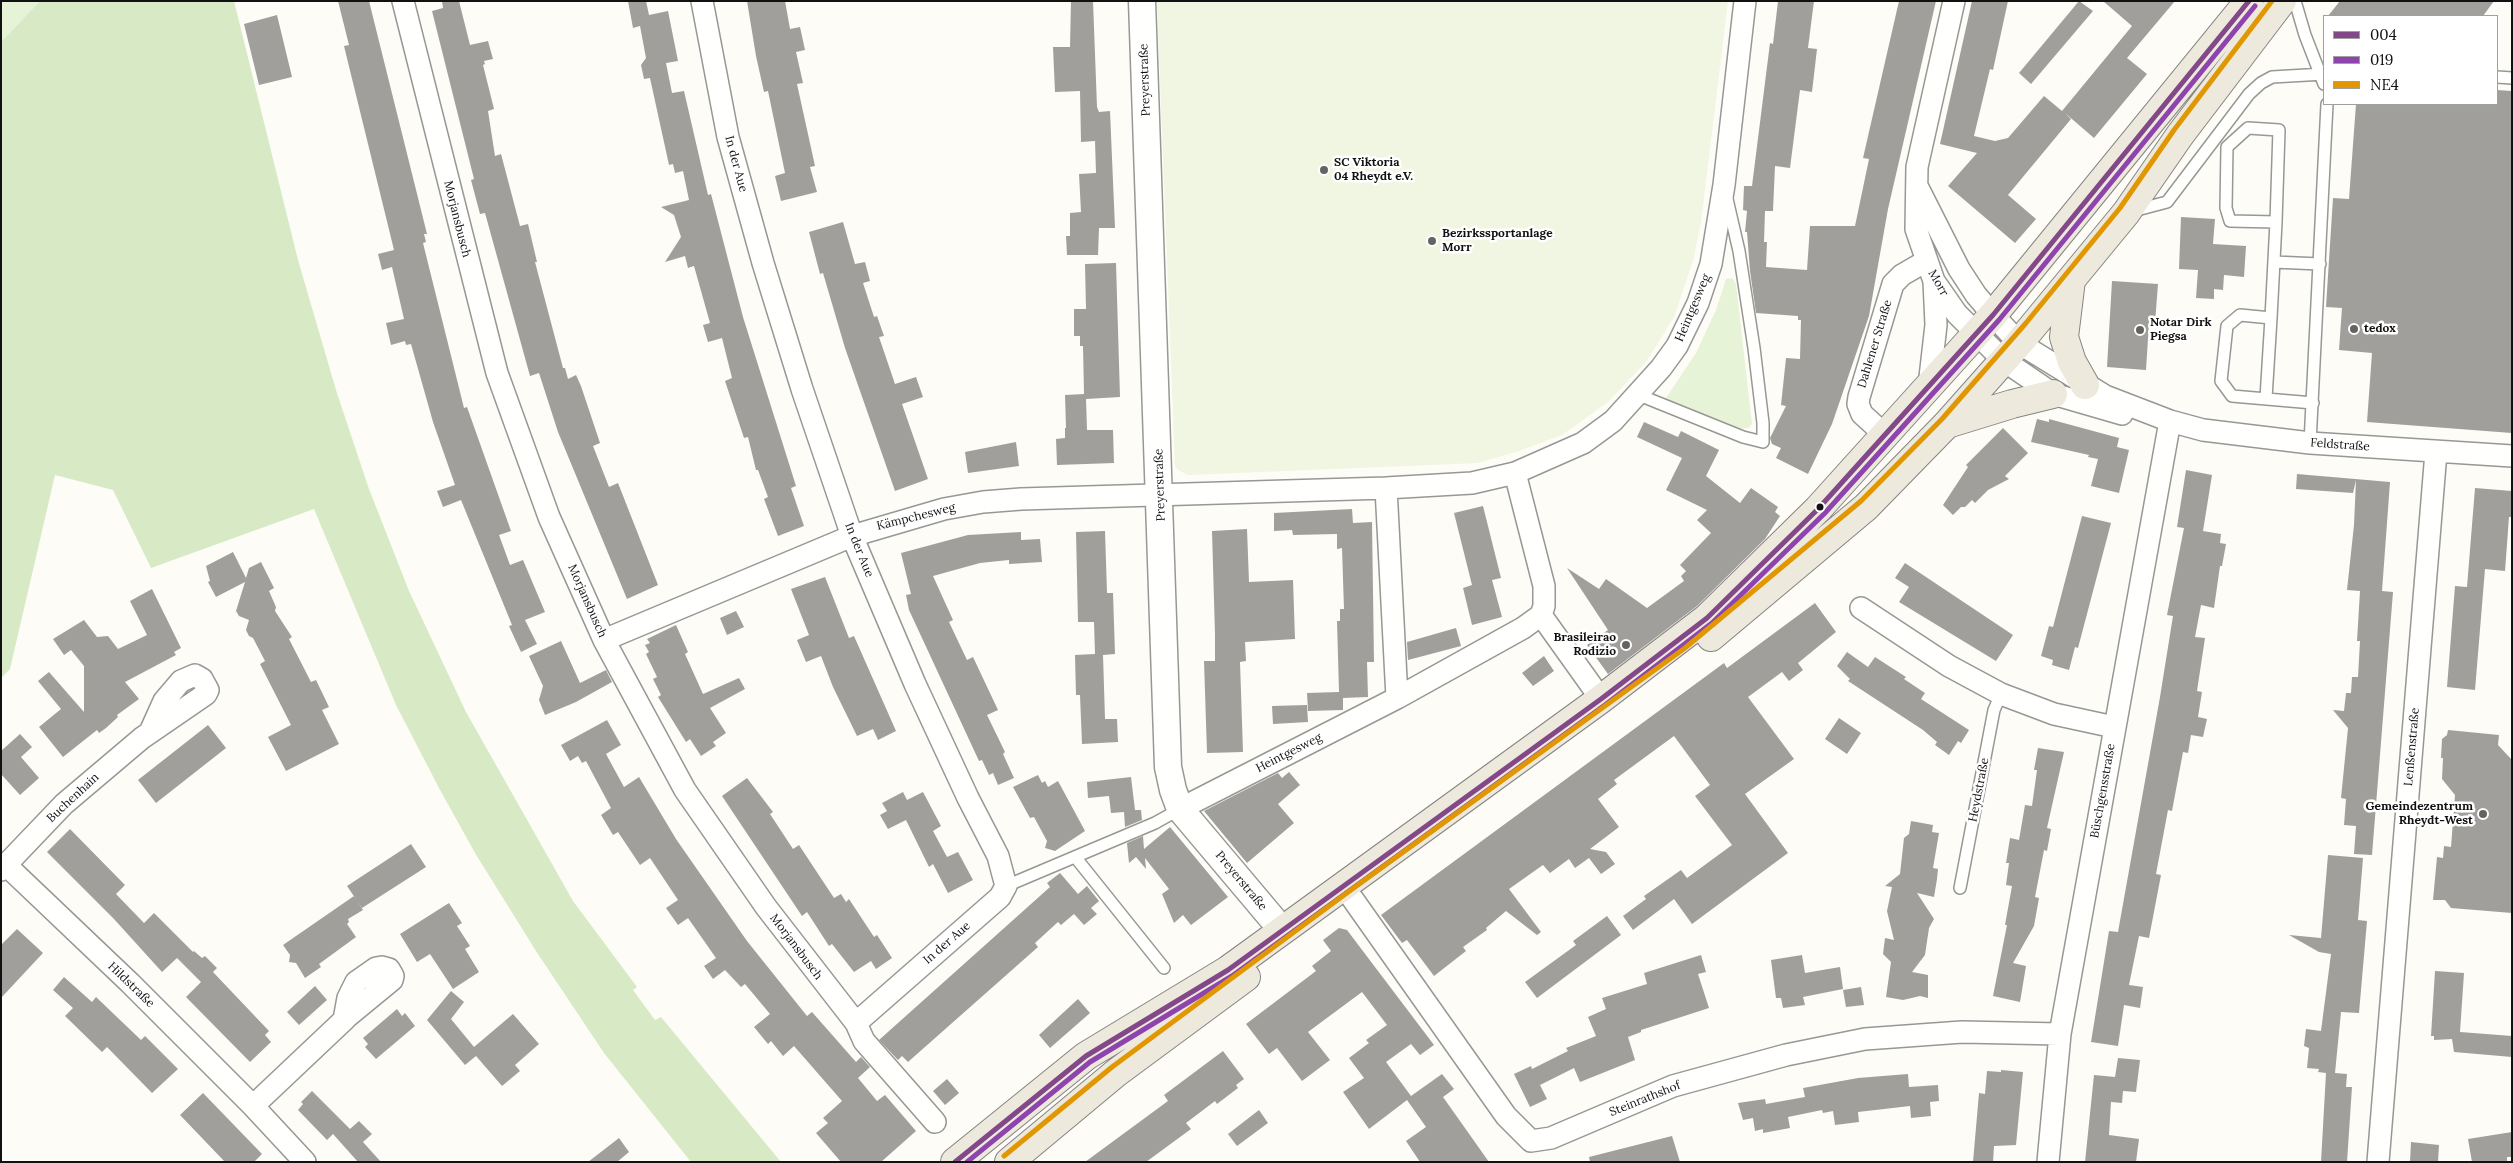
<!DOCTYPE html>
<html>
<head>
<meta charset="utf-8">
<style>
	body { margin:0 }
	#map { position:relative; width:2513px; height:1163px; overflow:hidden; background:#fdfcf7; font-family:Lora,serif }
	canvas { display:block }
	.frame { position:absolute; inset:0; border:2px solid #111; pointer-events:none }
	.legend { position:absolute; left:2323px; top:15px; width:175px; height:90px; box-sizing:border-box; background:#fff; border:1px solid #a0a0a0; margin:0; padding:6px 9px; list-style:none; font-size:15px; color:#111 }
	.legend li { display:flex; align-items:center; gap:10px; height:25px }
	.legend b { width:25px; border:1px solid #a0a0a0 }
</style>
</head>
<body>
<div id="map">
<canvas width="2513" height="1163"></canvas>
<div class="frame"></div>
<ul class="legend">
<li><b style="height:6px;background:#824888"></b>004</li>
<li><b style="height:6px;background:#8e44ad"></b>019</li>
<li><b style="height:6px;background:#e09702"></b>NE4</li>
</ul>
</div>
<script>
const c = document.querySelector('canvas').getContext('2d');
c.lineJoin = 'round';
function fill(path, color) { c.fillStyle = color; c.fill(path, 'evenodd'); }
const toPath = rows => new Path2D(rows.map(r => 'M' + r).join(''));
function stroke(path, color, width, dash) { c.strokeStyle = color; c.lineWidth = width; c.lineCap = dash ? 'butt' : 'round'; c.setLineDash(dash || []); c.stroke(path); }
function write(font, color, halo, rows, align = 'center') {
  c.font = font + ' Lora,serif'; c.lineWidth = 5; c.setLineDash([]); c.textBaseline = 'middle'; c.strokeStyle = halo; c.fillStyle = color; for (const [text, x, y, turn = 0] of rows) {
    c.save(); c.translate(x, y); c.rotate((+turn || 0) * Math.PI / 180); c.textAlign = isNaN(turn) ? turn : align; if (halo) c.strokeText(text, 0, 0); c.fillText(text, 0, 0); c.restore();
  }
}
const green = toPath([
	[1,1,40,1,1,42],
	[1732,278,1736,284,1752,424,1748,428,1735,429,1670,403,1666,398,1696,353,1716,310,1726,279]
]);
const forest = toPath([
	[40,1,234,1,298,260,336,390,369,489,409,591,466,712,573,901,637,987,633,990,655,1020,661,1017,781,1162,691,1162,604,1053,536,951,475,853,439,788,396,705,314,509,151,568,113,490,55,475,10,669,1,678,1,42]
]);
const pitch = toPath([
	[1157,1,1728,1,1701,222,1693,261,1674,317,1646,362,1608,402,1562,435,1519,451,1478,463,1188,475,1178,470,1175,466]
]);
const building = toPath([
	[338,1,369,1,427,234,424,234,426,242,423,243,464,408,467,407,511,531,499,535,510,565,523,560,545,612,525,620,537,644,521,652,509,626,512,625,461,500,443,507,437,491,455,485,433,422,411,344,406,345,405,341,391,345,386,323,404,319,392,267,382,270,378,254,394,250,344,46,349,45],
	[442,1,459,1,470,45,488,41,493,59,484,61,485,64,483,65,494,109,488,111,495,156,501,154,520,226,528,224,537,262,535,262,563,368,565,368,568,379,576,375,581,386,600,443,593,446,609,487,618,483,658,585,627,599,558,432,539,373,530,376,485,213,480,214,471,180,474,179,432,11,443,8],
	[628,1,646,1,649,15,668,11,678,61,666,63,672,93,684,91,708,195,711,194,743,317,796,486,791,488,804,526,778,536,764,499,768,497,758,470,756,470,748,437,744,438,725,381,732,378,722,338,708,342,703,325,710,323,694,266,688,268,685,256,665,262,681,237,674,215,661,207,689,200,683,171,675,173,673,164,669,165,650,78,644,79,641,65,646,58,640,26,633,28],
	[747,1,785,1,790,29,800,27,805,50,796,52,803,83,797,84,815,166,810,167,817,192,781,201,775,176,785,173,768,91,764,92,756,56],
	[1071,1,1093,1,1097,107,1099,112,1110,111,1115,228,1099,228,1098,255,1067,255,1066,236,1070,236,1070,213,1081,212,1079,174,1096,173,1095,141,1081,142,1080,91,1055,92,1053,47,1070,47],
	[1778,1,1814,1,1808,48,1817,49,1812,92,1800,90,1790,168,1775,166,1773,211,1765,211,1764,242,1767,242,1766,267,1807,270,1810,226,1855,226,1869,159,1863,158,1899,1,1936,1,1888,209,1869,316,1832,424,1808,474,1776,458,1781,448,1772,444,1770,438,1786,406,1781,405,1786,358,1800,359,1801,320,1798,320,1798,316,1756,313,1750,271,1747,232,1745,232,1747,211,1743,210,1744,186,1752,186,1770,43,1773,44],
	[1972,1,2008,1,1993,70,1990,69,1974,136,1995,141,2008,138,2044,96,2062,111,2132,26,2103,1,2175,1,2127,58,2147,74,2094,138,2065,113,2071,119,2008,195,2036,219,2015,243,1948,186,1977,153,1940,144],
	[2079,1,2093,11,2031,84,2019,73],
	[2340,1,2494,1,2483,16,2328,16],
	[277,15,292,77,259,85,244,24],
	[2497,90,2512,91,2512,433,2367,422,2372,353,2339,350,2342,308,2326,307,2333,198,2349,199,2356,104,2497,104],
	[2181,217,2215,219,2213,244,2246,246,2244,277,2224,275,2223,290,2214,289,2214,299,2196,298,2198,270,2179,269],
	[843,222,855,264,865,262,870,281,863,283,874,317,877,316,884,336,879,337,895,384,916,377,923,397,902,404,928,479,895,491,845,348,823,273,820,274,809,232],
	[1116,263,1120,397,1086,399,1087,430,1113,430,1114,463,1057,465,1056,439,1065,438,1065,428,1066,428,1065,395,1084,394,1083,346,1080,346,1080,336,1074,336,1074,309,1086,309,1085,264],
	[2112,281,2158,284,2155,323,2149,323,2146,370,2107,367],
	[2037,419,2049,422,2049,419,2119,438,2117,447,2129,450,2119,493,2091,486,2098,459,2088,457,2089,455,2031,442],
	[1644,422,1678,437,1681,431,1719,450,1706,476,1740,503,1751,488,1778,507,1775,512,1780,516,1765,539,1697,606,1608,674,1587,645,1608,630,1567,568,1599,589,1606,579,1647,608,1684,581,1681,576,1686,571,1680,565,1711,533,1697,520,1707,510,1666,490,1682,458,1637,437],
	[2003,428,2028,453,2005,476,2009,479,1988,490,1975,503,1972,500,1965,507,1961,507,1953,515,1943,505,1968,467,1966,465],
	[1016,442,1019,466,968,473,965,452],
	[2186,470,2212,475,2203,531,2221,534,2220,543,2226,544,2222,566,2220,566,2214,608,2201,605,2195,637,2205,638,2197,691,2202,692,2198,717,2207,719,2203,737,2191,735,2188,753,2183,752,2172,811,2168,810,2156,874,2161,875,2149,938,2139,936,2129,985,2143,987,2140,1008,2124,1005,2118,1046,2091,1042,2109,931,2118,932,2160,697,2173,616,2167,615,2184,528,2177,527],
	[2297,474,2390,482,2382,591,2393,592,2372,855,2354,854,2356,826,2344,825,2346,799,2341,798,2348,728,2333,710,2344,711,2346,693,2351,693,2352,677,2358,677,2360,641,2357,641,2360,591,2347,590,2354,525,2356,480,2353,493,2296,489],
	[2475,488,2512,491,2512,517,2509,517,2505,571,2485,569,2475,690,2447,687,2455,586,2467,587],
	[1483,506,1501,578,1492,580,1502,617,1472,625,1463,588,1472,585,1454,513],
	[1352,509,1353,523,1372,522,1374,662,1367,662,1368,697,1343,698,1343,710,1308,711,1307,693,1339,692,1337,621,1340,621,1340,609,1344,609,1342,548,1337,549,1337,534,1293,535,1292,530,1274,531,1274,513],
	[2082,516,2111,523,2078,648,2075,647,2069,670,2052,665,2053,660,2041,656,2049,626,2053,627],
	[1247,529,1249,582,1293,580,1295,639,1245,642,1246,661,1240,662,1243,752,1207,753,1204,661,1215,661,1215,635,1212,531],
	[1105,531,1107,593,1113,593,1115,654,1103,655,1105,719,1117,719,1118,742,1082,744,1080,695,1076,695,1075,655,1095,654,1094,622,1078,622,1076,532],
	[1021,532,1021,540,1040,539,1042,562,1009,564,1009,560,980,563,933,576,953,620,949,622,967,660,973,657,998,710,987,715,1005,752,1003,754,1014,778,998,785,993,773,989,775,982,760,979,761,909,610,906,595,911,594,901,553,968,535],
	[233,552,246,578,249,568,261,562,274,588,269,591,276,607,275,611,292,637,289,639,311,682,316,680,329,707,322,710,339,744,286,771,268,737,291,725,260,664,265,661,253,638,249,636,246,630,249,620,239,616,236,611,245,582,216,597,208,582,210,581,206,566],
	[1905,563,2013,635,1996,661,1899,602,1909,587,1895,578],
	[825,577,849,638,854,636,896,731,878,740,873,729,857,736,833,687,821,656,806,662,797,640,809,635,791,589],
	[152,589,181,648,174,652,176,655,125,682,139,699,117,715,118,717,106,728,99,733,97,730,63,757,39,727,61,709,38,681,49,672,84,712,84,666,71,650,64,655,53,639,84,620,97,637,108,636,118,649,147,635,130,601],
	[1815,603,1836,632,1798,663,1803,670,1789,681,1782,672,1748,697,1794,759,1745,794,1788,853,1692,924,1674,899,1633,930,1623,916,1646,899,1644,896,1681,870,1687,878,1732,845,1695,796,1710,785,1674,736,1614,780,1617,784,1598,799,1619,827,1590,849,1606,852,1615,864,1601,874,1589,858,1575,868,1569,859,1550,873,1543,865,1509,889,1541,932,1537,935,1506,911,1486,928,1487,930,1463,947,1466,951,1434,976,1407,940,1402,943,1381,915,1724,663,1727,668],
	[736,611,744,627,727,635,720,618],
	[676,625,688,652,685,654,703,694,739,678,745,689,710,708,726,733,713,742,716,746,701,756,690,739,686,742,658,697,661,695,653,679,657,677,646,654,649,652,645,645,650,643,647,639],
	[1456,628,1461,646,1408,660,1407,642],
	[561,641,580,683,606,670,612,682,576,702,545,715,539,700,543,686,529,656],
	[1847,652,1868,667,1875,657,1906,677,1904,679,1925,693,1921,699,1969,730,1961,743,1958,741,1949,755,1935,745,1937,742,1923,730,1848,681,1850,679,1837,666],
	[1544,656,1554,671,1533,686,1522,673],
	[1307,705,1308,722,1273,724,1272,706],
	[1839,718,1861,733,1847,754,1825,739],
	[607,720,621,745,606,754,624,787,639,777,676,839,747,941,807,1016,812,1012,856,1062,861,1057,870,1067,858,1078,877,1101,885,1095,916,1131,881,1162,841,1162,816,1133,828,1123,823,1118,842,1101,794,1046,783,1056,771,1041,768,1044,754,1027,770,1014,745,984,741,987,725,970,713,979,704,966,716,958,688,918,678,925,666,908,678,900,650,858,640,865,618,832,613,835,601,815,611,808,586,761,582,763,578,756,570,761,561,745],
	[208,725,226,748,156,803,138,780],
	[2448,730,2499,735,2498,745,2512,760,2512,913,2451,908,2445,900,2433,900,2437,857,2443,858,2444,846,2451,847,2455,795,2442,779,2443,758,2441,758,2442,739,2447,735],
	[20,734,32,747,21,757,39,778,20,795,1,774,1,751],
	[2038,748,2064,752,2047,828,2051,829,2047,851,2044,850,2040,871,2035,897,2039,898,2034,926,2013,963,2026,966,2020,1002,1993,996,2007,925,2005,925,2012,886,2006,885,2009,863,2006,863,2010,838,2019,840,2025,805,2032,806,2037,770,2034,770],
	[1289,772,1300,785,1278,804,1294,823,1247,863,1204,811,1278,773,1282,778],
	[1038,775,1042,783,1045,781,1048,787,1058,781,1085,831,1055,851,1045,848,1047,841,1034,817,1030,818,1013,787],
	[1131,777,1135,810,1141,810,1142,820,1125,827,1124,812,1111,813,1109,796,1088,798,1087,782],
	[747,778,773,812,770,814,793,849,799,845,834,898,841,894,846,902,849,899,874,937,877,935,892,958,876,969,871,961,854,972,832,944,829,946,807,912,802,916,722,796],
	[903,792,907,800,923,792,941,826,933,831,947,857,958,852,973,880,948,893,933,864,929,867,906,820,888,829,880,815,887,811,882,803],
	[1911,821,1933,825,1932,832,1939,833,1933,868,1938,869,1937,879,1934,897,1917,893,1934,919,1929,928,1925,955,1912,972,1928,975,1928,998,1920,996,1903,1000,1886,997,1891,962,1883,954,1885,938,1894,940,1887,911,1892,887,1885,886,1900,874,1904,838,1909,834],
	[1170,827,1228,897,1191,925,1183,915,1174,923,1162,894,1169,889,1145,858,1146,869,1136,857,1129,863,1127,843,1143,836,1144,849],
	[70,829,125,885,116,894,144,923,154,913,193,952,194,951,202,958,205,956,217,968,213,972,269,1031,265,1035,271,1042,250,1062,186,997,201,982,177,958,162,972,114,919,47,852],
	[411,844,426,867,362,908,347,886],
	[2328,855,2363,858,2358,920,2367,921,2359,1013,2341,1012,2335,1073,2347,1074,2346,1087,2352,1087,2347,1162,2321,1162,2326,1073,2318,1072,2319,1069,2307,1068,2309,1048,2304,1046,2306,1029,2321,1031,2331,954,2319,952,2289,935,2321,938],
	[1060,873,1078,894,1087,886,1099,901,1091,908,1097,914,1084,925,1074,914,1061,925,1058,922,1035,943,1038,947,908,1062,902,1056,898,1060,879,1040,1050,887,1047,883],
	[354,896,363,910,348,919,349,922,347,924,356,937,319,964,321,967,305,978,296,963,289,962,290,955,283,945],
	[449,903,462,923,457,926,470,946,465,949,479,972,453,989,430,954,417,962,400,934],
	[1607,916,1621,935,1537,998,1525,982,1576,945,1573,941],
	[1339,928,1347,930,1434,1045,1420,1055,1411,1044,1386,1062,1411,1096,1442,1074,1454,1089,1443,1097,1489,1162,1420,1162,1406,1141,1426,1127,1407,1100,1369,1129,1343,1092,1364,1078,1349,1058,1369,1043,1366,1040,1387,1025,1362,992,1308,1032,1330,1060,1302,1081,1277,1048,1269,1054,1246,1024,1316,971,1312,966,1331,951,1323,940],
	[17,929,43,953,1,998,1,945],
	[1701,955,1706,972,1698,974,1709,1008,1641,1030,1641,1032,1628,1037,1635,1060,1580,1082,1574,1068,1540,1085,1547,1099,1530,1107,1514,1074,1531,1066,1532,1069,1568,1051,1566,1048,1596,1036,1588,1017,1606,1009,1602,998,1647,984,1644,973],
	[1802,955,1805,973,1840,967,1843,989,1803,997,1805,1005,1783,1008,1781,998,1776,998,1771,960],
	[2435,971,2464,973,2460,1032,2512,1036,2512,1057,2454,1052,2452,1039,2434,1040,2434,1036,2431,1036],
	[64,977,92,1002,96,997,141,1040,145,1036,178,1069,152,1093,107,1047,102,1052,65,1016,73,1008,53,990],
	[315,986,327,1000,299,1025,287,1012],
	[1861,987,1864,1005,1846,1007,1843,990],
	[451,991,464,1002,451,1019,474,1047,513,1014,539,1044,515,1065,520,1071,502,1086,476,1056,465,1065,427,1020],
	[1078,999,1090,1013,1050,1048,1039,1035],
	[397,1009,402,1016,405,1013,415,1026,376,1059,365,1047,368,1044,363,1038],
	[1223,1051,1244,1079,1236,1085,1238,1088,1217,1104,1215,1101,1186,1123,1191,1129,1146,1162,1085,1162,1168,1101,1164,1095],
	[2118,1058,2140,1060,2136,1092,2123,1091,2122,1103,2111,1102,2109,1135,2139,1139,2136,1162,2085,1162,2094,1075,2115,1077],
	[2001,1070,2023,1072,2016,1145,1994,1146,1993,1162,1973,1162,1979,1093,1985,1094,1987,1071,2001,1072],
	[1908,1074,1909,1087,1938,1085,1939,1101,1930,1102,1931,1116,1911,1118,1910,1106,1858,1112,1859,1122,1835,1125,1833,1111,1823,1113,1822,1110,1788,1117,1790,1128,1763,1133,1763,1129,1755,1131,1753,1118,1743,1120,1738,1103,1765,1099,1766,1104,1805,1097,1803,1088,1858,1078],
	[947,1079,959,1093,945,1105,933,1091],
	[312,1091,350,1129,359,1121,372,1134,363,1142,381,1162,358,1162,333,1134,327,1140,298,1110,303,1104,301,1102],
	[203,1093,262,1154,254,1162,225,1162,180,1115],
	[1259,1110,1268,1123,1237,1146,1228,1134],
	[2512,1132,2512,1157,2507,1157,2507,1162,2472,1162,2468,1139],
	[1672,1136,1680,1162,1590,1162,1589,1157],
	[619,1138,629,1152,617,1162,588,1162],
	[2411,1142,2439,1145,2438,1162,2410,1162]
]);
const service = toPath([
	[2295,1,2305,35,2324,84],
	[2497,77,2512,78],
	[2133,211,2167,202,2249,94,2261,83,2272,77,2324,74],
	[2276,222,2279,130,2248,128,2227,147,2226,208,2230,221,2276,222,2271,318,2240,315,2227,326,2221,381,2232,396,2313,403],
	[2274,262,2320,264],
	[1639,395,1743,437,1763,442,1763,423,1754,348,1739,251,1727,199],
	[2266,398,2271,318],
	[2310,443,2327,104],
	[1076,858,1164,968],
	[1006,886,1155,823,1180,809],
	[1960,888,1994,710,2001,694]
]);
const minor = toPath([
	[403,1,497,373,549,517,604,640,685,790,766,907,856,1023,864,1041,935,1122],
	[702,1,728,137,763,263,802,389,852,536,915,684,968,798,998,856,1006,886,1000,897,856,1023],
	[1954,1,1917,167,1916,229,1934,281,1957,314,2003,360,2053,394,2122,414],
	[1917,186,1959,269,1976,295,1993,315,2019,343,2105,396,2170,421,2203,430,2310,443,2512,456],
	[1929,386,1936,325,1934,281],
	[1885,435,1862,414,1858,404,1859,397,1893,284,1902,275,1926,261],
	[1386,488,1397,698],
	[1861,608,1949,666,2001,694,2054,714,2114,727],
	[1541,615,1601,699],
	[604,640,852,536,944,509,983,502,1021,499,1386,488,1472,483,1515,473,1583,443,1613,421,1661,368,1677,346,1698,303,1711,264,1724,185,1745,1],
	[1180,809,1397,698,1523,628,1541,615,1544,606,1544,586,1515,473],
	[6,865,130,983,253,1106,305,1162],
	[1,870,64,804,142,738,206,694,208,690,202,679,195,675,181,681,164,701,150,732],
	[1352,898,1506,1116,1531,1141,1551,1138,1673,1086,1786,1055,1865,1039,1962,1032,2060,1034],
	[253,1106,344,1020,347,1017,392,980,393,976,389,969,382,967,376,968,356,982,348,998,344,1020],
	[2048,1162,2060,1034,2170,421],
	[2378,1162,2436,452]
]);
const tertiary = toPath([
	[1142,1,1168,767,1173,790,1180,809,1282,930]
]);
const primary = toPath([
	[2071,280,2064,337,2072,362,2085,385],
	[1947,424,2012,404,2053,394],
	[1711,637,1866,507,1947,424,2019,343,2126,213,2180,135,2282,1],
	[955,1162,1086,1056,1228,970,1601,699,1707,618,1818,509,1993,315,2249,1],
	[1009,1162,1116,1073,1246,977]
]);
const bus1 = toPath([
	[955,1162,1086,1056,1228,970,1601,699,1707,618,1818,509,1993,315,2249,1]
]);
const bus2 = toPath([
	[967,1162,1090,1062,1232,976,1605,705,1712,623,1824,514,1999,320,2255,6]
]);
const bus3 = toPath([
	[1004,1156,1112,1067,1348,892,1685,648,1861,501,1942,419,2026,323,2120,208,2174,130,2272,1]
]);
const markers = [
	[1324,170,5,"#646362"],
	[1432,241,5,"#646362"],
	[2354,329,5,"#646362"],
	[2140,330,5,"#646362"],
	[1820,507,4.5,"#111"],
	[1626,645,5,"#646362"],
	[2483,814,5,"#646362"]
];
const streetNames = [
	["Preyerstraße",1145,80,-92],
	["In der Aue",736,164,75],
	["Morjansbusch",457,219,76],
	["Morr",1938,283,60],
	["Heintgesweg",1693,308,-67],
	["Dahlener Straße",1875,344,-73],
	["Feldstraße",2340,445,4],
	["Preyerstraße",1160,485,-92],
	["Kämpchesweg",916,517,-14],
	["In der Aue",859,550,68],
	["Morjansbusch",587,601,66],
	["Lenßenstraße",2412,747,-85],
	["Heintgesweg",1289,753,-27],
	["Heydstraße",1979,790,-79],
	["Büschgensstraße",2103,791,-80],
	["Buchenhain",73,798,-43],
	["Preyerstraße",1241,881,50],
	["In der Aue",947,943,-41],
	["Morjansbusch",796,947,53],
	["Hildstraße",131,985,44],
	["Steinrathshof",1645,1099,-22]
];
const poiNames = [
	["SC Viktoria",1334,163],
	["04 Rheydt e.V.",1334,177],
	["Bezirkssportanlage",1442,234],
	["Morr",1442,248],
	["Notar Dirk",2150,323],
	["Piegsa",2150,337],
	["tedox",2364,329],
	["Brasileirao",1616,638,"right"],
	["Rodizio",1616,652,"right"],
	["Gemeindezentrum",2473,807,"right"],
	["Rheydt-West",2473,821,"right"]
];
fill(green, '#e7f3d7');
fill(forest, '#d8eac5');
fill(pitch, '#f0f6e1');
fill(building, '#a19f9c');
stroke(service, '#979795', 14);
stroke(minor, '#979795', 24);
stroke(tertiary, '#979795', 29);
stroke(primary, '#858482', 30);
stroke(service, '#fffffe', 11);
stroke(minor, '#fffffe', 21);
stroke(tertiary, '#fffffe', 26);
stroke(primary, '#ede9dc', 28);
stroke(bus1, '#824888', 5);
stroke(bus2, '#8e44ad', 5);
stroke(bus3, '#e09702', 5);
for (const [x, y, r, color] of markers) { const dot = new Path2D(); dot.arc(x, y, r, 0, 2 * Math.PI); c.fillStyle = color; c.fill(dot); stroke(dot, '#fff', 2); }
write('12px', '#111', '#fff', streetNames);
write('bold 12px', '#111', '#fff', poiNames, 'left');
</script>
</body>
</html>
